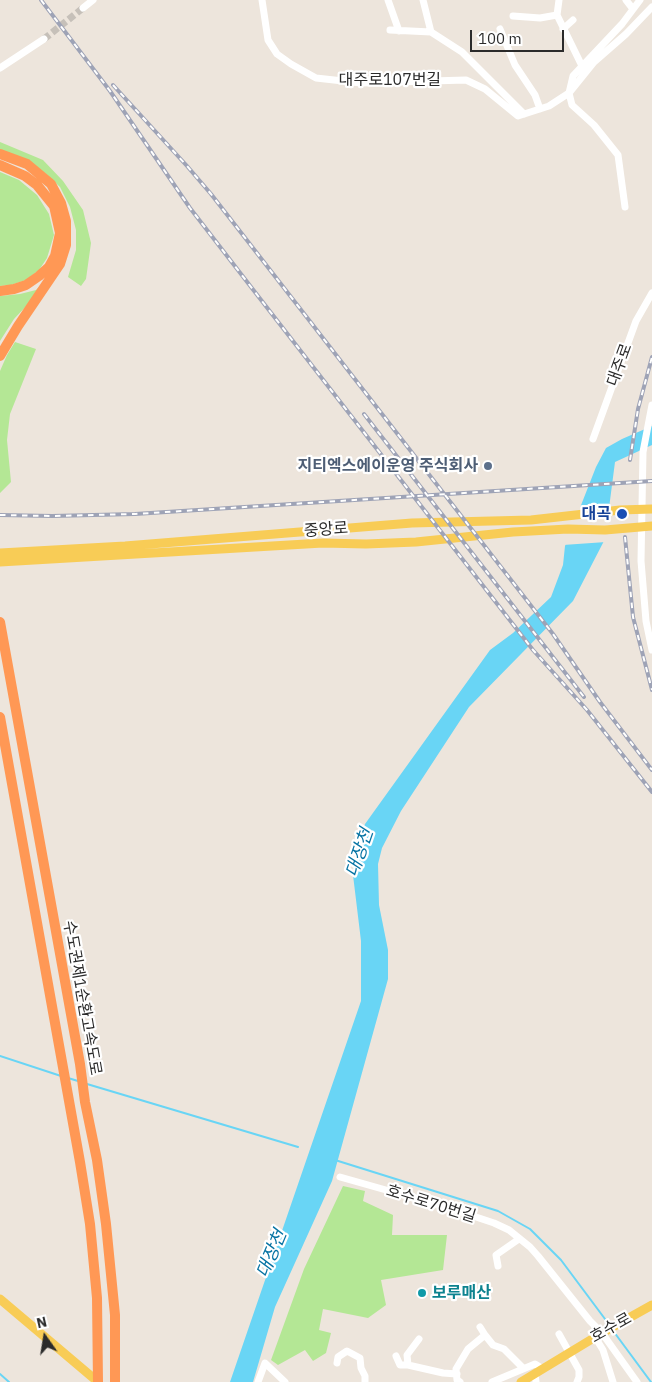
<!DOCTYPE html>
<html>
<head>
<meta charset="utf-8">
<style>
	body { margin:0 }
	#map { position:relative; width:652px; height:1382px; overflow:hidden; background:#ede5dc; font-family:"IBM Plex Sans",sans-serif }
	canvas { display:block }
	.north { position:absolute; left:20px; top:1312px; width:50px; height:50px; -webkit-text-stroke:4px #fff; paint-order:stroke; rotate:347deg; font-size:14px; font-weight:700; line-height:20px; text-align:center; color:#2b2b2b }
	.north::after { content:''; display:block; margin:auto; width:18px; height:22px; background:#2b2b2b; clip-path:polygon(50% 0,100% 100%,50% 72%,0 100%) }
	.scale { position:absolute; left:470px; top:30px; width:94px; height:22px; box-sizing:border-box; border:2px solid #2b2b2b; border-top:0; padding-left:6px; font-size:15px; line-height:18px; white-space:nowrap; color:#2b2b2b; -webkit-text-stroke:4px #fff; paint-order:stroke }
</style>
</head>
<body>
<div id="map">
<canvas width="652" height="1382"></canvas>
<div class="north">N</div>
<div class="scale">100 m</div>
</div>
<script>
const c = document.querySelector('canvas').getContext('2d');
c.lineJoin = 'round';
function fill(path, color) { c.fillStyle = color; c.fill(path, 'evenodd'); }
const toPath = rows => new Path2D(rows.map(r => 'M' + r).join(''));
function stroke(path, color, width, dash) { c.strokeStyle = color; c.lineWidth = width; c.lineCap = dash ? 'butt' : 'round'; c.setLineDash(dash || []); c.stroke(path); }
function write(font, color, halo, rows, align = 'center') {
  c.font = font + ' "IBM Plex Sans","Noto Sans KR",sans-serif'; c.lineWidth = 4.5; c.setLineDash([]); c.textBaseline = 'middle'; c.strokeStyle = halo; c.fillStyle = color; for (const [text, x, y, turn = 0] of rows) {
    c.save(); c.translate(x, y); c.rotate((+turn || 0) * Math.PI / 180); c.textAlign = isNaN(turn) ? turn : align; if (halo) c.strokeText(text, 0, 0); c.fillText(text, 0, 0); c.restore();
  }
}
const green = toPath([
	[0,142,43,160,63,181,83,210,91,243,86,279,81,286,68,277,76,250,76,230,70,207,60,187,45,173,0,150],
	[0,172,19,180,37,195,49,214,54,235,47,258,39,270,26,280,11,285,0,286],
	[48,278,31,301,14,319,0,341,0,296,20,294,36,290],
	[15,342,36,349,10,414,7,440,11,482,0,493,0,371,7,355],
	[343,1186,365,1191,363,1201,393,1215,392,1235,447,1235,443,1270,381,1280,386,1305,368,1318,323,1309,319,1330,331,1333,326,1353,313,1361,305,1350,278,1365,271,1360,304,1269]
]);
const water = toPath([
	[652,426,652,445,615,462,605,539,573,601,469,707,401,811,382,848,378,864,379,905,388,950,388,979,332,1181,275,1307,253,1382,230,1382,361,1001,361,941,353,875,357,844,365,824,490,650,513,633,551,597,563,565,565,546,596,467,606,448,622,439]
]);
const pier = toPath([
	[612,505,606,542,563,545,577,507]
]);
const stream = toPath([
	[0,1056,61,1076],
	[68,1078,78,1081],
	[87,1084,298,1147],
	[335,1160,498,1211,530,1229,561,1260,608,1323],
	[614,1332,651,1382],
	[0,1374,9,1382]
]);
const minorTunnel = toPath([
	[44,39,83,8]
]);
const minor = toPath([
	[262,0,268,40,277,54,291,64,316,78,361,83,466,80,485,89,518,116,549,106,569,93,594,62,626,34,652,7],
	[388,0,399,31],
	[423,0,431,32],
	[559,0,557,15,582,66],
	[626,0,633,9],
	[83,8,93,0],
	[513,16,540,18,557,15],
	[500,29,515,65,535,95,540,109],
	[563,29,573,20],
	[390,30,431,32,462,52,524,114],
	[0,68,44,39],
	[625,207,618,155,594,125,572,105,569,93,573,76,622,24,640,0],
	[652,405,643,452,641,561,646,621,652,650],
	[593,439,636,321,652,293],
	[340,1177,446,1207,494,1223,509,1230,530,1247,538,1256,590,1321,602,1333,637,1382],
	[498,1266,496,1255,519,1239],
	[480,1327,485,1335],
	[559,1334,579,1370,579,1377,577,1382],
	[595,1337,603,1350,613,1382],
	[419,1339,407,1355,408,1365,443,1373,457,1374],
	[396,1356,400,1365,408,1365],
	[337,1363,338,1357,347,1351,360,1358,361,1368,365,1376,365,1382],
	[535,1374,536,1382],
	[258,1382,265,1363,285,1382],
	[460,1382,457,1380,456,1369,468,1349,485,1335,493,1345,504,1349,523,1368],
	[492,1382,535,1364,543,1369]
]);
const major = toPath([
	[0,553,125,546,412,523,531,520,620,510,652,509],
	[0,562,323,543,366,544,416,542,513,532,568,529,605,530,652,526],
	[0,1299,98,1382],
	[521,1382,602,1333,652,1305]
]);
const highway = toPath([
	[0,154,27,164,51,184,61,203,66,221,66,245,60,264,18,326,0,356],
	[0,165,25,176,37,185,54,206,60,233,55,256,49,267,39,276,26,285,14,289,0,291],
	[0,622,80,1064,85,1102,97,1160,106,1224,115,1315,115,1382],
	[0,717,80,1162,90,1224,97,1298,98,1382]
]);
const rail = toPath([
	[41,0,110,91,190,208,258,296,512,623,533,650,587,710,652,792],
	[113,85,187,166,211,194,553,634,600,702,652,770],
	[364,414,584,697],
	[630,460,638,409,652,357],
	[0,515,52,516,135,514,652,481],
	[625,537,633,617,652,690]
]);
const markers = [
	[488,466,5,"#5c6f8a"],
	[622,514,6,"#1a4fb4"],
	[422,1293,5,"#0f9aa8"]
];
const streetNames = [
	["대주로107번길",390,80],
	["대주로",620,365,-70],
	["중앙로",326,530,-4],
	["수도권제1순환고속도로",82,998,80],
	["호수로70번길",431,1204,17],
	["호수로",611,1328,-29]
];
const serviceNames = [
	["지티엑스에이운영 주식회사",478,466]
];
const transitNames = [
	["대곡",611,514]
];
const cultureNames = [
	["보루매산",432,1293]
];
const waterNames = [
	["대장천",360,853,-71],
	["대장천",272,1254,-67]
];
fill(green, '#b4e795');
fill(water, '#69d5f5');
fill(pier, '#ede5dc');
stroke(stream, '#69d5f5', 2);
stroke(minorTunnel, '#c6c0b9', 7, [7, 3.5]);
stroke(minor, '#fff', 7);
stroke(major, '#f8cc56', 9);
stroke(highway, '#ff9855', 10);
stroke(rail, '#9ea3b6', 4);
stroke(rail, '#fff', 2, [5.5]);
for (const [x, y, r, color] of markers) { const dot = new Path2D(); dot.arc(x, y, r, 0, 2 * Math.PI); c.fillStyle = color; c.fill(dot); stroke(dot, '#fff', 2); }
write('16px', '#2b2b2b', '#fff', streetNames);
write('bold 16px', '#4e5e75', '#fff', serviceNames, 'right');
write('bold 16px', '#164399', '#fff', transitNames, 'right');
write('bold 16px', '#0d838f', '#fff', cultureNames, 'left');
write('italic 18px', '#0673a3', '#fff', waterNames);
</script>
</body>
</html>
